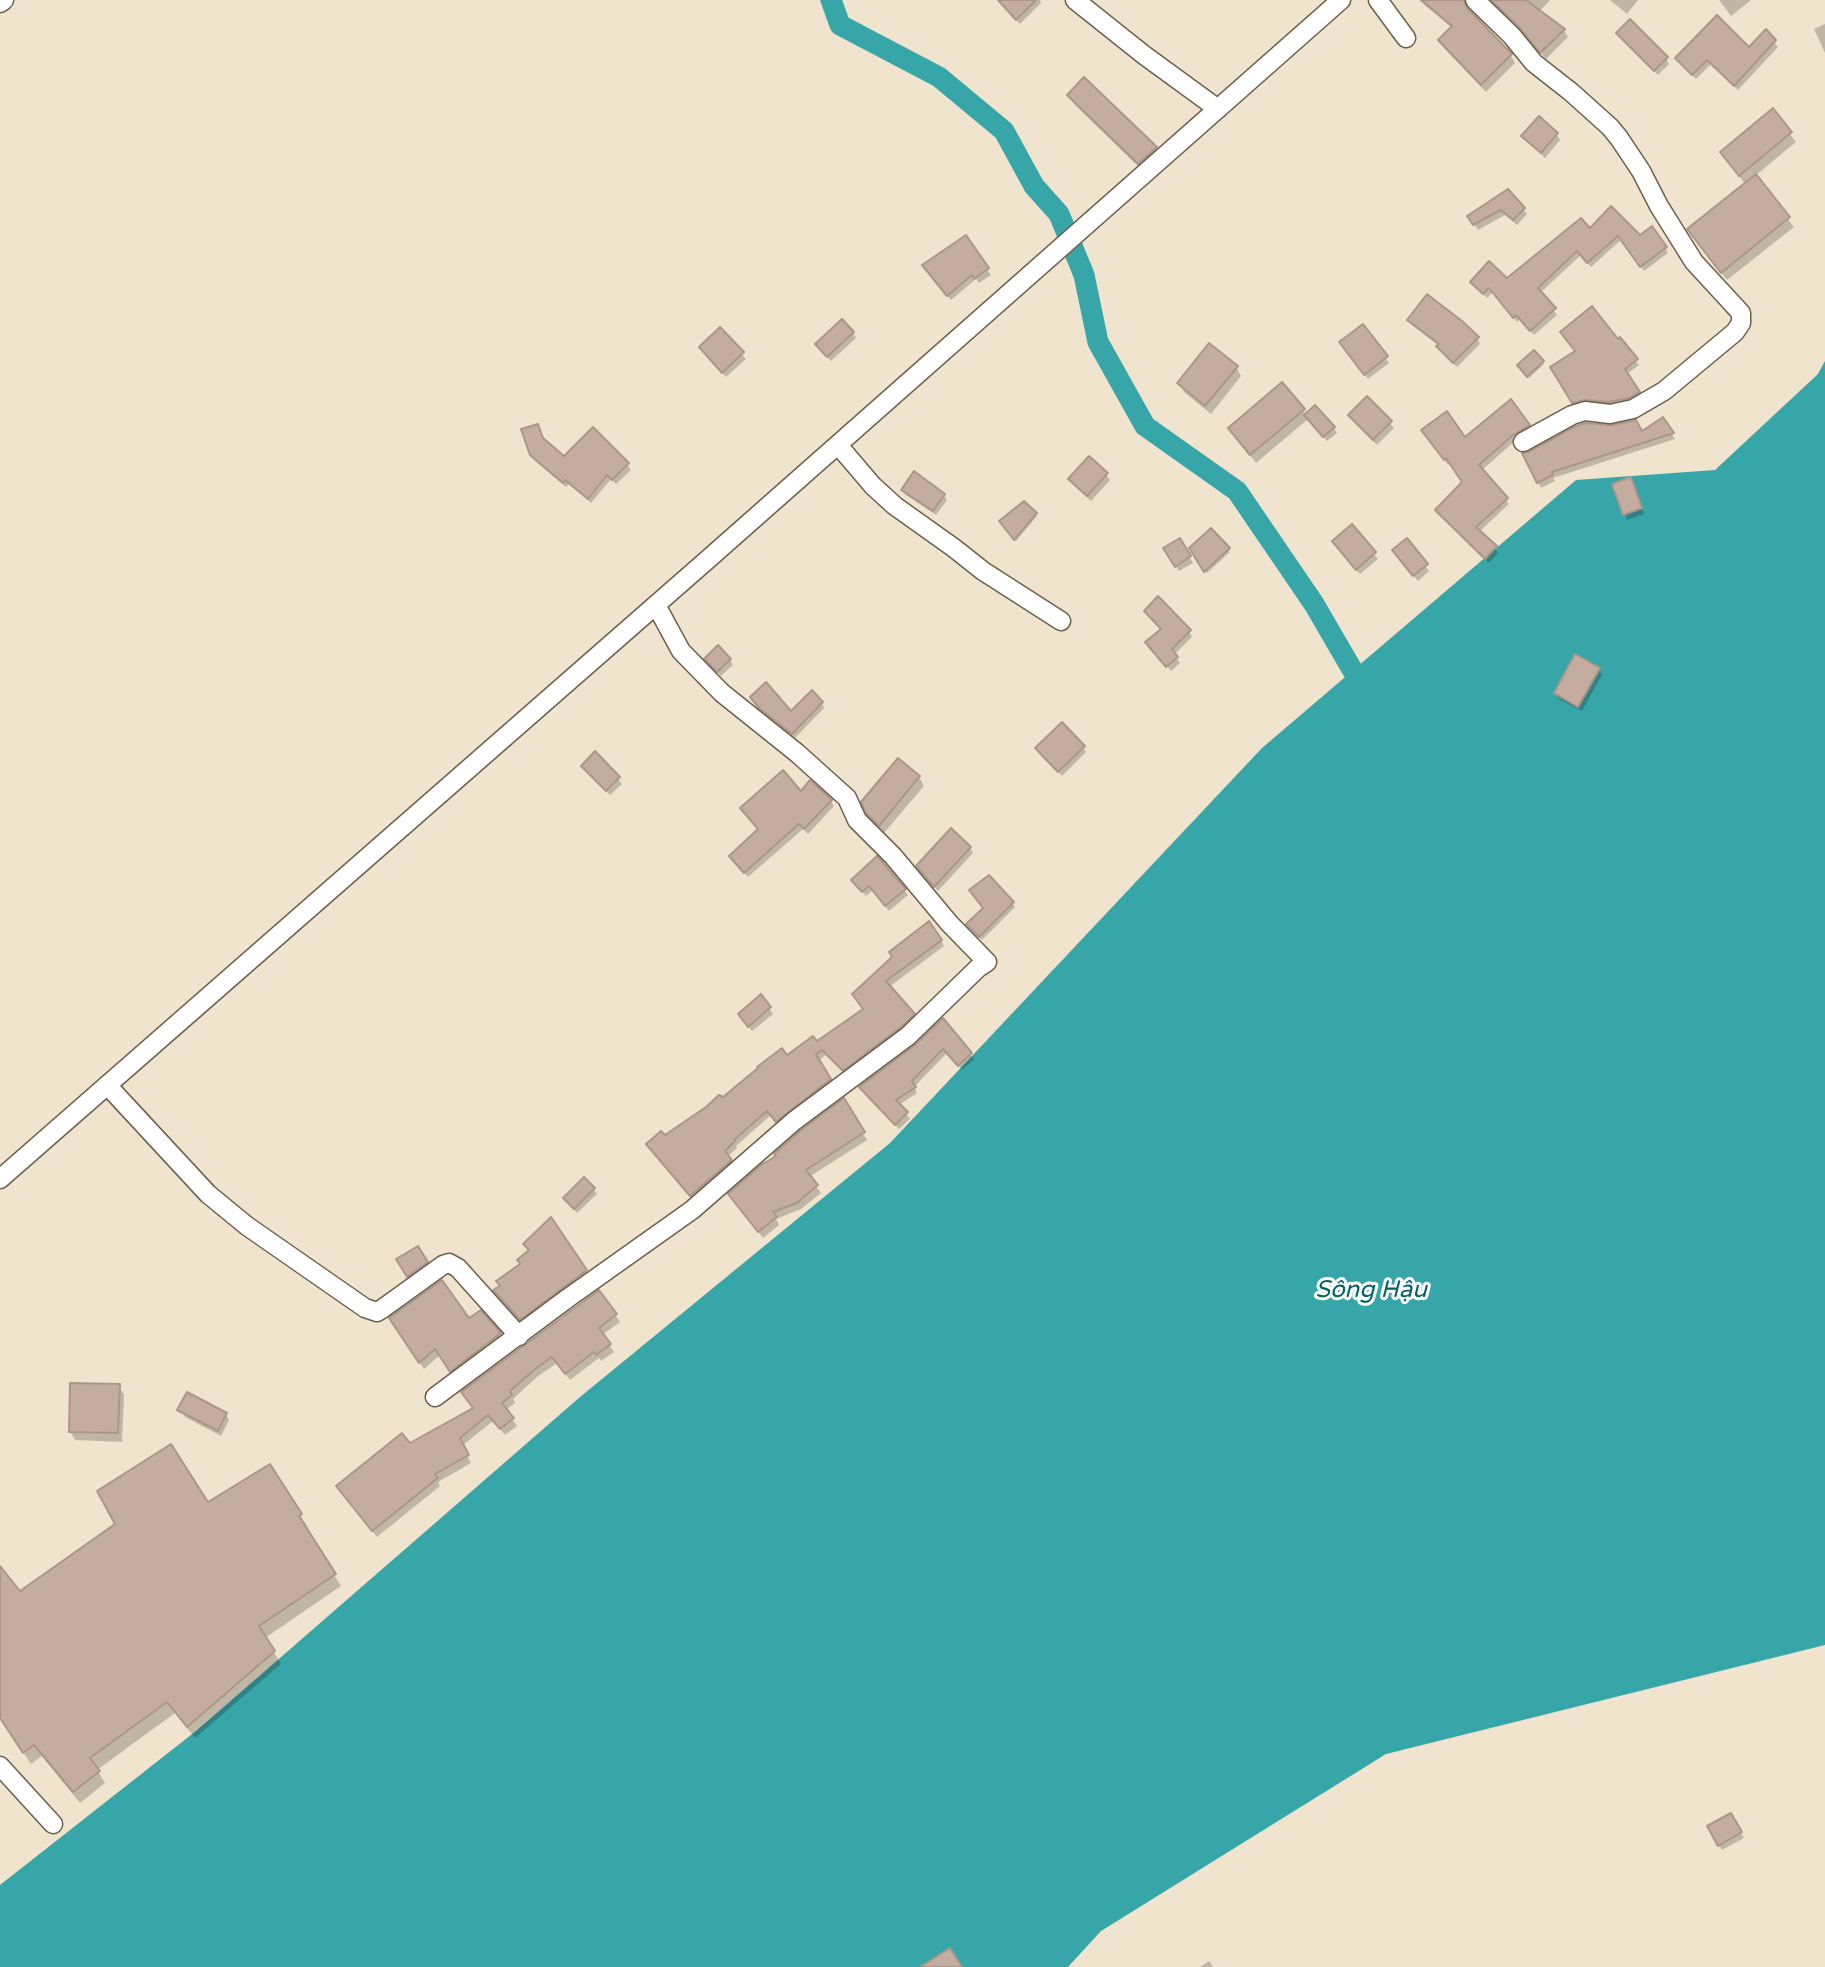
<!DOCTYPE html>
<html>
<head>
<meta charset="utf-8">
<style>
	body { margin:0 }
	canvas { display:block; background:#f0e4ce }
</style>
</head>
<body>
<canvas width="1825" height="1967"></canvas>
<script>
const c = document.querySelector('canvas').getContext('2d');
c.lineJoin = 'round';
function fill(path, color) { c.fillStyle = color; c.fill(path, 'evenodd'); }
const toPath = rows => new Path2D(rows.map(r => 'M' + r).join(''));
function stroke(path, color, width, dash) { c.strokeStyle = color; c.lineWidth = width; c.lineCap = dash ? 'butt' : 'round'; c.setLineDash(dash || []); c.stroke(path); }
function write(font, color, halo, rows, align = 'center') {
  c.font = font + ' "Varela Round",sans-serif'; c.lineWidth = 6; c.setLineDash([]); c.textBaseline = 'middle'; c.strokeStyle = halo; c.fillStyle = color; for (const [text, x, y, turn = 0] of rows) {
    c.save(); c.translate(x, y); c.rotate((+turn || 0) * Math.PI / 180); c.textAlign = isNaN(turn) ? turn : align; if (halo) c.strokeText(text, 0, 0); c.fillText(text, 0, 0); c.restore();
  }
}
const water = toPath([
	[1825,361,1825,1645,1386,1754,1101,1931,1068,1967,0,1967,0,1885,196,1731,580,1397,890,1143,1262,748,1576,480,1715,470,1818,374]
]);
const shadow = toPath([
	[999,0,1040,0,1041,3,1020,24],
	[1419,0,1459,0,1467,11,1511,56,1515,63,1486,92,1444,48,1440,41,1452,28],
	[1493,0,1550,0,1539,12,1564,30,1568,37,1546,59,1527,36,1498,8],
	[1610,0,1638,0,1627,14],
	[1719,0,1751,0,1731,16],
	[1825,24,1825,53,1814,29],
	[1766,31,1778,47,1738,90,1711,64,1696,79,1677,58,1749,49],
	[1618,33,1666,58,1669,64,1658,75,1621,38],
	[1084,79,1156,148,1161,157,1144,172,1074,104,1069,96],
	[1773,111,1796,142,1755,176,1794,227,1727,280,1694,238,1745,184,1722,153],
	[1539,118,1557,135,1560,140,1545,158,1527,141,1524,136],
	[1507,191,1527,214,1517,225,1505,215,1478,230,1470,217],
	[1590,230,1640,237,1665,248,1668,253,1644,271,1622,239,1591,267,1581,255,1540,293,1557,315,1534,335,1520,319,1517,322,1493,292,1487,298,1472,282,1507,281],
	[965,238,991,275,979,283,976,279,951,300,928,271],
	[1409,320,1477,338,1480,344,1457,367,1442,352,1439,346,1412,325],
	[1363,326,1389,363,1368,379,1344,348],
	[720,329,746,359,726,377,704,353],
	[853,333,856,338,831,361,820,350],
	[1618,341,1639,365,1627,374,1641,397,1613,407,1576,407,1552,367,1576,352],
	[1534,352,1544,364,1529,378,1520,367],
	[1236,367,1241,376,1211,414,1184,392,1179,383],
	[1367,398,1394,428,1377,445,1353,421,1350,415],
	[1511,402,1532,431,1516,440,1481,471,1509,504,1479,532,1498,553,1489,563,1440,516,1437,510,1464,482,1451,462,1448,465,1427,435,1464,440],
	[1303,410,1306,415,1334,428,1337,433,1327,441,1308,419,1256,463,1230,429],
	[1663,420,1675,439,1553,478,1555,481,1541,488,1525,455,1642,433],
	[543,441,564,458,627,464,631,470,616,484,611,479,591,503,569,484,566,487,535,461,532,454],
	[1106,475,1110,480,1091,501,1074,485,1070,479],
	[1614,485,1633,485,1644,514,1627,520],
	[903,490,944,495,947,500,936,515,906,495],
	[1036,514,1037,516,1016,541,1001,522],
	[1352,526,1378,559,1360,574,1337,547],
	[1211,530,1230,552,1207,573,1191,549],
	[1179,540,1193,563,1179,571,1166,549],
	[1406,541,1429,571,1418,581,1398,556],
	[1146,612,1189,631,1192,637,1174,655,1180,663,1171,671,1151,648,1162,630],
	[730,660,733,665,721,676,710,664],
	[1599,669,1602,675,1582,711,1559,699,1556,693],
	[754,702,791,714,822,703,824,708,795,738,764,713],
	[1083,747,1086,752,1062,776,1037,749],
	[595,754,622,784,610,795,587,771],
	[919,777,924,786,884,833,874,822,868,813],
	[801,793,831,801,834,806,808,834,803,829,748,877,734,861],
	[970,848,973,853,938,891,922,872],
	[853,880,904,890,908,895,889,911,873,890,866,896],
	[1012,903,1015,907,982,940,968,925,984,909],
	[941,941,944,946,889,987,916,1020,847,1075,827,1054,818,1061,833,1085,780,1126,771,1115,736,1146,737,1148,727,1157,734,1166,694,1201,651,1150,664,1137,787,1058,817,1044,865,1010,857,1000],
	[761,997,773,1014,752,1031,743,1020],
	[943,1021,974,1059,962,1070,947,1053,914,1087,917,1093,899,1105,910,1119,899,1129,861,1088,916,1046],
	[843,1101,867,1140,809,1177,821,1193,801,1209,776,1219,779,1225,763,1238,734,1201,778,1157],
	[594,1189,597,1194,577,1213,565,1199],
	[551,1219,589,1276,524,1324,499,1296,530,1252,525,1245],
	[417,1249,428,1264,409,1278,398,1260],
	[599,1292,620,1322,602,1335,614,1352,601,1361,599,1358,570,1380,557,1363,537,1377,513,1399,515,1403,506,1410,517,1426,505,1435,493,1421,462,1446,471,1463,438,1482,440,1486,377,1537,342,1493,409,1445,474,1409],
	[480,1313,504,1342,455,1378,440,1355,424,1369,396,1326,469,1321],
	[119,1386,124,1395,122,1442,75,1440,70,1431],
	[182,1411,226,1414,229,1420,221,1436,185,1417],
	[208,1504,300,1515,307,1526,304,1528,341,1586,265,1638,281,1664,195,1738,175,1713,97,1770,105,1783,80,1803,42,1756,31,1764,0,1717,0,1569,19,1593],
	[1731,1815,1744,1838,1722,1850,1709,1827],
	[1209,1961,1213,1967,1200,1967]
]);
const canal = toPath([
	[831,0,840,25,939,77,1004,131,1034,186,1059,214,1084,275,1098,342,1145,426,1237,491,1314,604,1353,671]
]);
const building = toPath([
	[998,0,1036,0,1016,20,998,0],
	[1421,0,1464,0,1467,8,1512,54,1481,85,1438,40,1452,26,1421,0],
	[1491,0,1526,0,1565,29,1540,53,1520,28,1491,0],
	[1717,15,1749,47,1766,29,1776,40,1734,86,1707,60,1692,75,1675,58,1717,15],
	[1630,19,1668,57,1654,71,1616,33,1630,19],
	[1084,77,1157,147,1138,164,1067,95,1084,77],
	[1773,108,1792,132,1739,176,1720,152,1773,108],
	[1539,116,1558,133,1541,153,1521,136,1539,116],
	[1756,174,1790,217,1721,273,1687,229,1756,174],
	[1508,189,1525,208,1513,220,1501,210,1473,225,1467,216,1508,189],
	[1611,206,1640,235,1652,226,1667,247,1640,267,1618,236,1587,263,1577,251,1538,288,1556,308,1530,331,1516,315,1513,318,1489,288,1483,294,1470,282,1489,261,1507,278,1581,218,1590,228,1611,206],
	[966,235,989,268,974,279,972,275,947,296,922,265,966,235],
	[1427,294,1462,321,1479,337,1453,363,1436,346,1439,344,1407,320,1427,294],
	[1592,306,1618,339,1620,337,1638,359,1625,369,1640,392,1629,398,1609,402,1586,400,1572,403,1550,367,1575,351,1560,332,1592,306],
	[842,319,854,332,827,357,815,344,842,319],
	[1363,324,1388,356,1364,375,1339,342,1363,324],
	[720,327,744,352,722,373,699,347,720,327],
	[1209,343,1238,366,1205,406,1177,383,1209,343],
	[1534,350,1544,361,1527,377,1517,365,1534,350],
	[1282,382,1305,409,1250,455,1228,428,1282,382],
	[1367,396,1392,421,1373,440,1348,415,1367,396],
	[1511,399,1530,425,1513,435,1479,465,1508,498,1476,527,1497,546,1485,559,1435,510,1462,482,1446,458,1444,460,1421,430,1447,411,1465,437,1511,399],
	[1315,405,1335,427,1323,437,1304,415,1315,405],
	[1663,417,1674,433,1552,472,1553,475,1537,483,1522,453,1528,452,1576,426,1586,423,1612,425,1636,420,1642,431,1663,417],
	[538,424,543,438,564,456,593,427,629,463,612,480,607,475,588,499,565,480,563,483,530,455,521,429,538,424],
	[1089,456,1108,473,1087,496,1068,479,1089,456],
	[914,471,945,494,933,511,901,490,914,471],
	[1631,477,1642,508,1623,515,1612,484,1631,477],
	[1024,501,1037,513,1014,540,999,521,1024,501],
	[1352,524,1376,552,1356,570,1332,541,1352,524],
	[1211,528,1230,548,1204,572,1189,548,1211,528],
	[1180,538,1191,556,1175,567,1163,548,1180,538],
	[1407,538,1428,564,1413,576,1392,550,1407,538],
	[1158,596,1191,630,1172,649,1178,657,1166,667,1145,642,1161,629,1144,611,1158,596],
	[718,645,731,659,717,672,704,659,718,645],
	[1575,654,1600,668,1578,707,1554,693,1575,654],
	[766,682,791,711,812,690,823,702,792,734,759,708,750,697,766,682],
	[1062,722,1085,746,1058,772,1035,748,1062,722],
	[595,751,620,777,606,791,581,766,595,751],
	[898,758,920,776,879,826,866,813,861,802,898,758],
	[783,770,801,791,810,780,832,800,804,829,799,824,744,873,729,856,758,829,740,808,783,770],
	[951,828,971,847,934,887,916,866,951,828],
	[877,856,906,889,885,906,869,886,862,892,851,880,877,856],
	[989,875,1014,902,979,937,966,924,983,908,969,890,989,875],
	[929,921,942,940,886,981,915,1014,901,1027,843,1071,822,1050,816,1054,831,1079,776,1122,767,1111,734,1140,735,1141,725,1151,732,1160,690,1196,646,1144,661,1131,665,1135,706,1107,719,1095,723,1097,758,1068,757,1067,782,1048,787,1055,813,1036,817,1041,863,1009,852,994,892,957,889,952,929,921],
	[761,994,771,1007,748,1027,738,1014,761,994],
	[943,1018,972,1053,958,1066,943,1049,912,1081,916,1087,896,1100,908,1112,895,1125,859,1087,915,1045,943,1018],
	[844,1098,865,1132,806,1170,818,1185,797,1203,773,1212,777,1217,758,1232,728,1194,761,1165,776,1156,774,1154,801,1130,844,1098],
	[584,1177,595,1188,574,1209,563,1198,584,1177],
	[551,1217,587,1270,520,1320,493,1290,500,1286,496,1281,520,1264,517,1260,529,1250,523,1244,551,1217],
	[418,1246,428,1262,407,1277,396,1259,418,1246],
	[442,1280,469,1318,481,1310,501,1333,450,1372,435,1349,419,1363,389,1318,442,1280],
	[599,1290,617,1314,599,1328,611,1344,596,1355,594,1352,565,1374,552,1357,534,1370,510,1391,512,1395,502,1403,514,1418,500,1429,488,1415,460,1438,469,1455,435,1474,438,1478,372,1531,336,1486,402,1433,410,1443,473,1408,461,1392,599,1290],
	[70,1383,120,1384,118,1433,69,1432,70,1383],
	[187,1392,227,1413,218,1431,177,1410,187,1392],
	[171,1444,208,1502,270,1464,302,1514,299,1516,336,1574,259,1626,275,1651,187,1727,167,1702,90,1758,100,1771,73,1792,34,1745,23,1753,0,1718,0,1566,20,1591,115,1524,97,1491,171,1444],
	[1731,1813,1742,1832,1718,1846,1707,1826,1731,1813],
	[950,1948,962,1967,920,1967,950,1948]
]);
const minor = toPath([
	[1075,0,1144,55,1218,109],
	[1378,0,1406,38],
	[1475,0,1512,36,1534,63,1571,92,1610,127,1619,138,1641,171,1659,206,1694,262,1741,313,1741,323,1735,332,1664,391,1633,409,1610,414,1585,411,1572,415,1523,442],
	[0,3,4,0],
	[838,445,873,486,895,506,954,548,983,571,1061,621],
	[107,1085,208,1194,247,1226,365,1308,377,1312,382,1309,443,1265,449,1263,458,1268,519,1336],
	[0,1179,706,561,1341,0],
	[435,1397,568,1298,692,1210,794,1121,908,1036,978,968,987,962,949,923,893,856,857,820,847,798,797,753,722,693,681,651,656,605],
	[0,1766,53,1824]
]);
const waterNames = [
	["Sông Hậu",1371,1291]
];
fill(water, '#37a6a8');
fill(shadow, '#0003');
stroke(canal, '#37a6a8', 21);
fill(building, '#c4ada0');
stroke(building, '#ac9689', 2);
stroke(minor, '#6a604c', 21);
stroke(minor, '#fff', 18);
write('italic 24px', '#036465', '#fff', waterNames);
</script>
</body>
</html>
